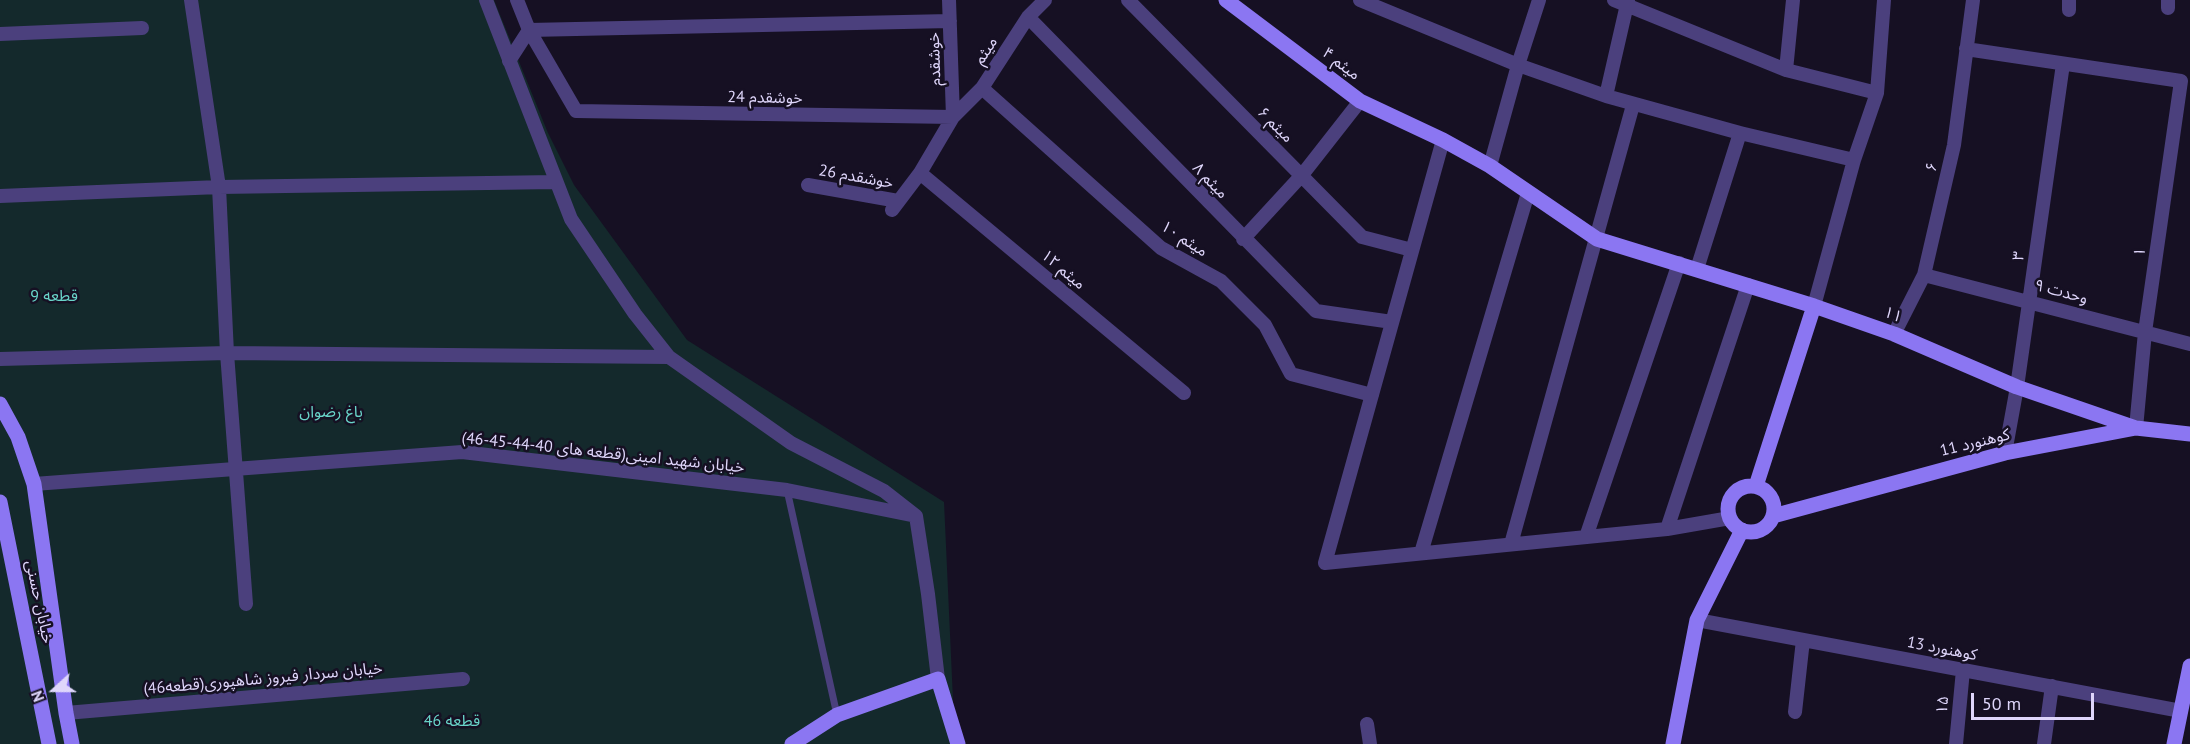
<!DOCTYPE html>
<html>
<head>
<meta charset="utf-8">
<style>
	body { margin:0 }
	#map { position:relative; width:2190px; height:744px; overflow:hidden; background:#161023; font-family:"PT Sans",sans-serif }
	canvas { display:block }
	.north { position:absolute; left:24px; top:660px; width:60px; height:60px; -webkit-text-stroke:4px #161023; paint-order:stroke; rotate:249deg; font-size:16px; font-weight:700; line-height:24px; text-align:center; color:#dfd6fb }
	.north::after { content:''; display:block; margin:auto; width:21px; height:27px; background:#dfd6fb; clip-path:polygon(50% 0,100% 100%,50% 72%,0 100%) }
	.scale { position:absolute; left:1971px; top:693px; width:123px; height:27px; box-sizing:border-box; border:3px solid #dfd6fb; border-top:0; padding-left:8px; font-size:18px; line-height:21px; white-space:nowrap; color:#dfd6fb; -webkit-text-stroke:4px #161023; paint-order:stroke }
</style>
</head>
<body>
<div id="map">
<canvas width="2190" height="744"></canvas>
<div class="north">N</div>
<div class="scale">50 m</div>
</div>
<script>
const c = document.querySelector('canvas').getContext('2d');
c.lineJoin = 'round';
function fill(path, color) { c.fillStyle = color; c.fill(path, 'evenodd'); }
const toPath = rows => new Path2D(rows.map(r => 'M' + r).join(''));
function stroke(path, color, width, dash) { c.strokeStyle = color; c.lineWidth = width; c.lineCap = dash ? 'butt' : 'round'; c.setLineDash(dash || []); c.stroke(path); }
function write(font, color, halo, rows, align = 'center') {
  c.font = font + ' "PT Sans","Noto Sans Arabic",sans-serif'; c.lineWidth = 5; c.setLineDash([]); c.textBaseline = 'middle'; c.strokeStyle = halo; c.fillStyle = color; for (const [text, x, y, turn = 0] of rows) {
    c.save(); c.translate(x, y); c.rotate((+turn || 0) * Math.PI / 180); c.textAlign = isNaN(turn) ? turn : align; if (halo) c.strokeText(text, 0, 0); c.fillText(text, 0, 0); c.restore();
  }
}
const green = toPath([
	[0,0,494,0,548,133,574,185,687,340,944,502,955,744,0,744]
]);
const lane = toPath([
	[787,490,837,715]
]);
const street = toPath([
	[191,0,219,187,227,353,246,604],
	[486,0,571,219,635,314,669,357,791,443,884,491,916,516,928,594,938,679],
	[517,0,529,30,950,21],
	[949,0,953,117],
	[1128,0,1362,237,1412,250],
	[1360,0,1518,65,1606,96,1740,133,1854,160],
	[1614,0,1786,70],
	[1793,0,1786,70,1877,93],
	[2168,0,2168,8],
	[2069,10,2069,0],
	[1028,17,1316,311,1392,322],
	[0,34,142,28],
	[1966,49,2181,81,2145,332,2136,428],
	[509,61,529,30,576,111,953,117],
	[982,88,1161,248,1221,281,1265,325,1291,374,1372,395],
	[1606,96,1628,0],
	[1443,140,1325,563,1667,529,1730,518],
	[1490,166,1518,65,1539,0],
	[920,173,1184,393],
	[808,185,898,201],
	[0,196,219,187,555,182],
	[892,210,920,173,953,117,982,88,1028,17,1045,0],
	[1243,239,1302,175,1360,101],
	[1697,269,1740,133],
	[1924,275,2190,344],
	[1814,306,1854,160,1877,93,1884,0],
	[1894,334,1924,275,1954,145,1973,0],
	[0,359,227,353,669,357],
	[2005,453,2017,387,2063,64],
	[34,484,462,452,787,490,916,516],
	[1667,529,1748,285],
	[1586,537,1679,263],
	[1511,544,1633,105],
	[1421,553,1528,193],
	[1697,620,2181,711],
	[1795,712,1803,640],
	[66,713,463,679],
	[1367,724,1370,744],
	[1956,744,1963,670],
	[2044,744,2052,686]
]);
const secondary = toPath([
	[1226,0,1360,101,1443,140,1490,166,1597,239,1814,306],
	[0,404,18,437,34,484,66,713,72,744],
	[1756,486,1814,306,1894,334,2017,387,2136,428],
	'1728 509a23 23 0 1 1 46 0a23 23 0 1 1-46 0Z',
	[0,502,49,744],
	[1773,516,2005,453,2136,428,2190,434],
	[792,744,837,715,938,679,958,744],
	[1673,744,1697,620,1742,530],
	[2174,744,2190,666]
]);
const streetNames = [
	["میثم",986,51,-57],
	["خوشقدم",935,59,-92],
	["۴ میثم",1341,64,37],
	["خوشقدم 24",765,98,1],
	["۶ میثم",1275,125,45],
	["۶",1932,167,-77],
	["خوشقدم 26",856,177,10],
	["۸ میثم",1210,181,46],
	["۱۰ میثم",1184,239,33],
	["۱",2140,252,-82],
	["۳",2019,256,-82],
	["۱۲ میثم",1063,270,40],
	["۹ وحدت",2061,292,15],
	["۱۱",1893,315,21],
	["کوهنورد 11",1975,443,-14],
	["خیابان شهید امینی(قطعه های 40-44-45-46)",603,453,6],
	["خیابان حسنی",39,602,78],
	["کوهنورد 13",1942,649,11],
	["خیابان سردار فیروز شاهپوری(قطعه46)",263,679,-5],
	["۱۵",1943,705,-85]
];
const parkNames = [
	["قطعه 9",54,296],
	["باغ رضوان",331,412],
	["قطعه 46",452,721]
];
fill(green, '#14292c');
stroke(lane, '#4b407d', 7);
stroke(street, '#4b407d', 14);
stroke(secondary, '#8b76f2', 15);
write('16px', '#dfd6fb', '#161023', streetNames);
write('16px', '#69d4c9', '#161023', parkNames);
</script>
</body>
</html>
